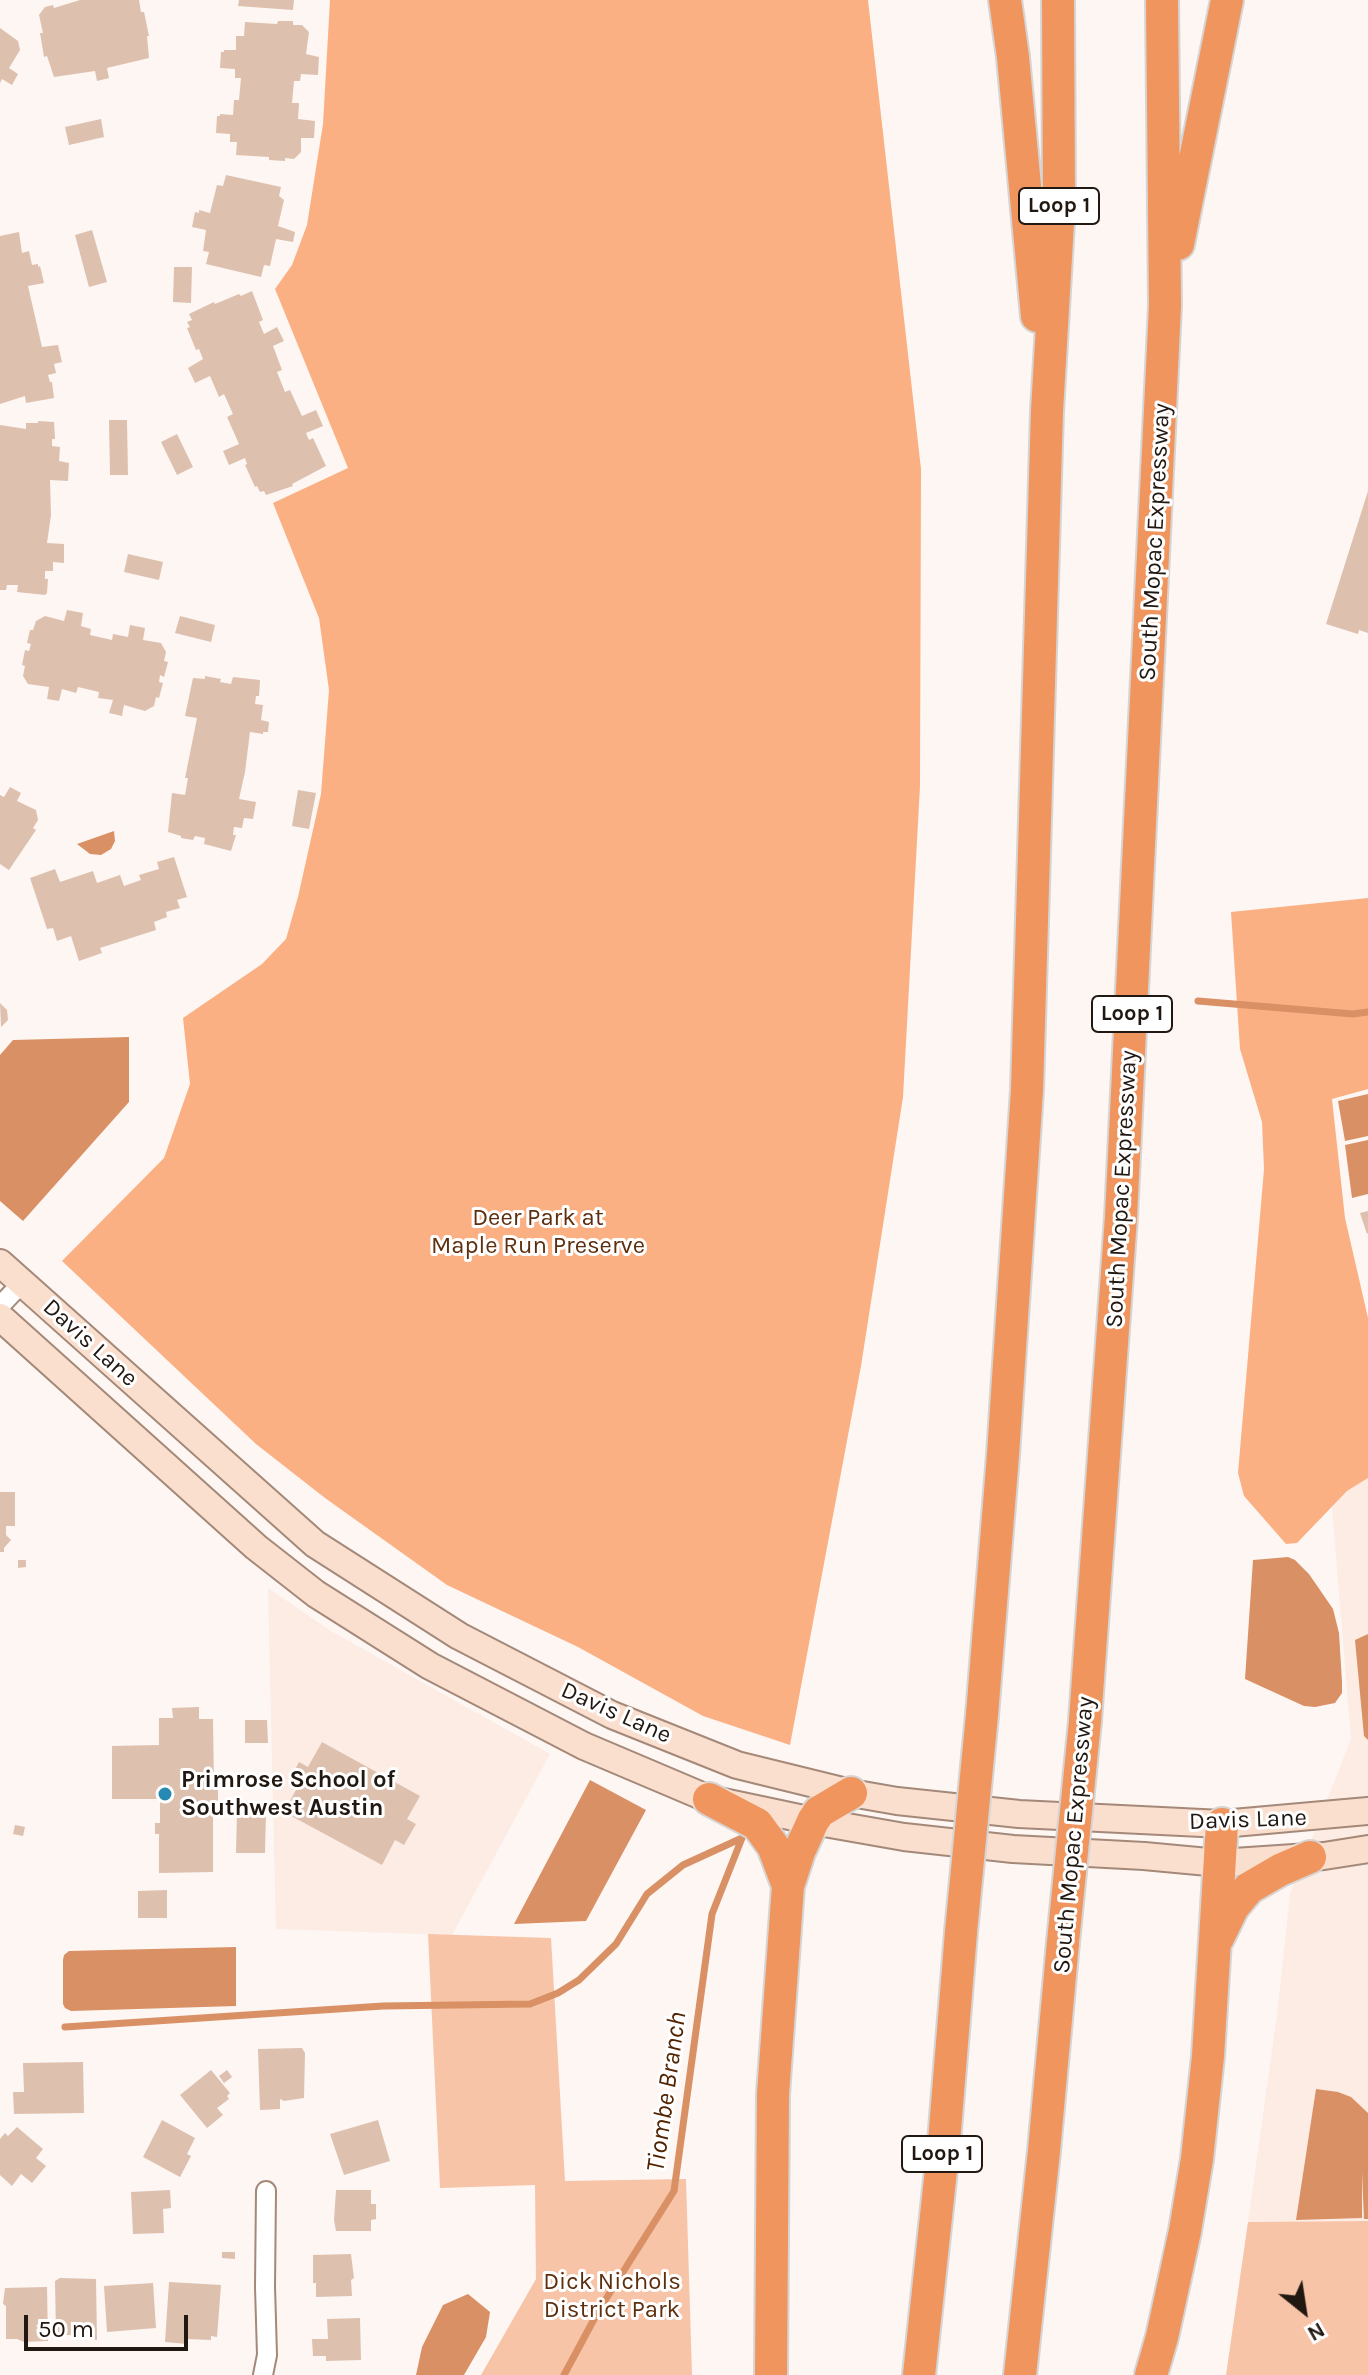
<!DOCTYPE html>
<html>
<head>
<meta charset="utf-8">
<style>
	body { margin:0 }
	#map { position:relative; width:1368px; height:2375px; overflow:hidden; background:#fdf6f3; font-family:Karla,sans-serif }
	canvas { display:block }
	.north { position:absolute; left:1264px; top:2271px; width:80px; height:80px; -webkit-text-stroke:6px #fff; paint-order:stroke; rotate:150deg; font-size:22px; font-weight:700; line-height:32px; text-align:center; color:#221812 }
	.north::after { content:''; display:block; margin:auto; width:28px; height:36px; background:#221812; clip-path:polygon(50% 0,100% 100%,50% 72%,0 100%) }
	.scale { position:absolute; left:24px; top:2315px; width:164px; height:36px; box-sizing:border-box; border:4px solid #221812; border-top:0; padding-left:10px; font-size:24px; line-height:28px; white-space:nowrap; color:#221812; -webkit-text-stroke:6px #fff; paint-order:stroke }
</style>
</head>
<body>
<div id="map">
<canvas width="1368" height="2375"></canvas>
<div class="north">N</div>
<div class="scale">50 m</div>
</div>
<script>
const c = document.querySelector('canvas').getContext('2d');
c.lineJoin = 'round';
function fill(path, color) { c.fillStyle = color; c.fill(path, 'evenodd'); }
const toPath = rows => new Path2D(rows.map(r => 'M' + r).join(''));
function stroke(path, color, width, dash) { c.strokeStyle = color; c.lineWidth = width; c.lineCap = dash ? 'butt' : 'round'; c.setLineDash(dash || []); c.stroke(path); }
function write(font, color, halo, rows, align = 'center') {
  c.font = font + ' Karla,sans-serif'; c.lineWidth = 6; c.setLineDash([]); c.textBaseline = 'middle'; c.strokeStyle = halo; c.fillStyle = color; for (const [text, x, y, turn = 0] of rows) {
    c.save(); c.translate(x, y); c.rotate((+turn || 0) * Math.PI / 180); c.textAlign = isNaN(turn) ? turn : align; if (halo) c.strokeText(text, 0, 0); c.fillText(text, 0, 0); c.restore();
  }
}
const built = toPath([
	[1368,1478,1368,2221,1248,2222,1277,2015,1290,1894,1351,1739,1332,1507,1347,1491],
	[268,1588,331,1631,550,1754,452,1935,276,1929]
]);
const green = toPath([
	[428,1934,551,1938,565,2181,686,2179,692,2375,481,2375,536,2279,535,2185,440,2188],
	[1368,2221,1368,2375,1226,2375,1248,2222]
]);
const forest = toPath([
	[330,0,868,0,921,469,920,786,903,1097,861,1366,790,1745,703,1716,578,1647,447,1585,325,1498,256,1444,62,1261,164,1158,190,1084,183,1018,262,964,286,939,298,897,321,794,329,690,319,618,273,503,348,468,275,289,292,265,307,225,323,124],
	[1368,898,1368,1089,1332,1099,1345,1218,1368,1318,1368,1478,1347,1491,1297,1543,1286,1544,1244,1496,1238,1473,1264,1169,1262,1122,1240,1049,1231,912]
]);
const water = toPath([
	[114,831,115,841,111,849,101,855,90,854,77,844],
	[129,1037,129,1102,23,1221,0,1201,0,1055,13,1040],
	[1368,1094,1368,1136,1345,1141,1338,1101],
	[1368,1140,1368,1194,1352,1198,1345,1145],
	[1288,1557,1295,1560,1309,1574,1333,1609,1339,1633,1342,1682,1342,1693,1335,1703,1315,1707,1304,1706,1245,1679,1253,1560],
	[1368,1634,1368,1740,1364,1736,1355,1640],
	[590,1780,646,1810,586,1921,514,1924],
	[236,1947,236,2006,71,2011,65,2008,63,2004,63,1960,64,1955,69,1951],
	[1316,2089,1338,2092,1351,2097,1368,2113,1368,2219,1364,2219,1362,2172,1362,2218,1296,2220],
	[468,2294,490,2312,486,2337,464,2375,416,2375,422,2347,443,2305]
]);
const stream = toPath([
	[1198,1001,1353,1014,1368,1012],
	[65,2027,383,2006,530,2004,558,1993,579,1980,616,1944,647,1894,683,1865,742,1838],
	[564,2375,599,2310,674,2191,712,1914,742,1838]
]);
const building = toPath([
	[80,0,139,0,141,12,144,12,149,36,147,36,149,58,107,68,109,78,97,81,95,71,54,77,47,56,44,57,40,33,43,33,39,15,45,7,53,5,54,8],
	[239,0,294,0,293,10,238,6],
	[278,21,293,21,293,25,302,25,309,32,306,54,319,57,318,75,301,74,300,81,294,81,292,103,299,103,298,119,315,121,314,138,301,138,301,152,294,159,285,158,285,161,269,160,269,157,236,155,237,142,230,142,230,134,216,133,217,116,220,116,220,114,233,115,234,100,239,100,241,78,235,78,235,69,220,68,221,52,224,52,224,50,236,50,236,36,244,36,245,22,277,24],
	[0,28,18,41,20,50,9,68,18,74,12,85,2,79,0,83],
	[101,119,104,137,69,145,65,127],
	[226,175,281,187,279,196,284,200,278,226,295,232,293,242,276,239,270,266,264,265,261,277,206,264,209,252,203,251,206,230,192,227,195,212,199,213,199,210,210,213,217,185,223,186],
	[92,230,107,282,89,287,75,235],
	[19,232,22,253,29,251,32,265,38,264,38,267,40,266,44,283,28,286,42,347,58,345,62,362,54,364,56,373,48,375,50,382,52,382,54,398,26,403,25,396,0,404,0,236],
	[174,267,192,267,191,303,173,302],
	[252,291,263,320,259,322,264,334,277,327,284,341,273,346,282,370,277,372,285,392,290,390,302,416,316,410,323,426,306,433,309,440,313,438,326,466,292,484,293,486,266,495,264,491,260,492,257,486,255,487,245,465,247,464,245,458,229,465,223,451,239,444,227,417,233,414,224,394,219,397,210,376,195,383,188,368,203,359,199,349,196,350,187,328,190,327,187,322,192,320,189,314,214,302,215,304,239,294,241,296],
	[109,420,127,420,128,475,110,475],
	[38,421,54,422,55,439,52,439,52,446,60,447,59,461,69,463,68,481,50,480,51,515,47,543,64,544,64,563,53,562,53,571,45,571,45,579,48,579,47,593,45,595,17,592,18,585,7,585,6,590,0,590,0,425,26,429,26,423,38,423],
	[177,434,193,467,177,475,161,442],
	[1368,491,1368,633,1359,630,1358,634,1326,624],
	[128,554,163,562,159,580,124,572],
	[67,610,83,613,81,626,91,629,90,635,112,640,113,634,128,637,130,625,145,628,143,640,161,643,166,652,164,661,168,662,164,677,160,675,159,682,163,683,159,698,156,697,154,706,145,711,124,705,122,716,109,713,113,700,98,698,99,692,78,687,76,693,62,689,59,701,47,699,49,687,28,684,23,676,25,666,22,665,25,650,29,651,31,644,27,643,30,630,33,630,36,621,45,616,64,621],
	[180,616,215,625,211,642,175,633],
	[205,676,221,679,220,682,231,684,233,677,260,680,259,696,256,696,255,704,263,705,261,720,269,722,268,732,263,732,263,734,250,732,245,772,239,799,256,802,253,819,244,818,242,828,234,827,233,835,236,835,231,851,204,844,205,838,195,836,193,840,181,838,181,836,168,832,172,793,185,795,188,778,185,778,197,718,185,716,193,678,205,679],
	[10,787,21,793,17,801,36,810,38,820,33,828,36,830,9,870,0,864,0,795,4,797],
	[298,790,316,793,309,829,292,826],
	[174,857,187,897,177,900,180,908,166,912,167,917,154,922,156,930,100,948,102,953,79,961,71,936,57,941,53,928,47,929,30,878,55,869,60,882,93,871,97,883,120,875,124,886,141,880,139,875,159,869,157,862],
	[0,1003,7,1010,8,1020,1,1027],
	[1368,1211,1368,1233,1367,1234,1360,1213],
	[0,1492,15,1492,15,1526,6,1526,6,1535,11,1540,4,1548,4,1552,0,1552],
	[18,1560,26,1560,26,1567,18,1568],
	[199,1707,199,1719,213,1719,214,1789,218,1789,218,1815,213,1815,213,1872,159,1873,159,1834,155,1834,155,1823,160,1823,160,1799,112,1799,112,1746,159,1745,159,1718,173,1718,172,1708],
	[245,1720,267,1720,268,1743,245,1743],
	[322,1742,420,1796,407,1819,416,1824,404,1845,395,1840,382,1865,284,1812,297,1788,288,1783,299,1762,308,1767],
	[237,1812,266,1812,265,1853,236,1853],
	[15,1825,25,1827,23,1836,13,1834],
	[167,1890,167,1918,138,1918,138,1891],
	[302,2048,305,2053,304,2098,284,2101,280,2099,280,2109,260,2110,258,2049],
	[83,2062,84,2113,14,2114,13,2092,24,2092,23,2063],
	[211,2070,230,2093,227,2096,229,2099,217,2108,223,2115,207,2128,180,2095],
	[227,2070,232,2077,224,2083,219,2076],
	[162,2120,195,2138,187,2154,191,2156,180,2177,143,2157],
	[378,2120,390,2161,344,2175,330,2134],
	[17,2127,43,2149,36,2158,46,2166,32,2183,21,2174,12,2186,0,2175,0,2139,5,2133,8,2136],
	[170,2190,171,2208,163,2209,164,2233,133,2234,131,2192],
	[336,2190,371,2190,371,2204,376,2204,376,2219,371,2220,371,2231,336,2231,334,2220],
	[222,2252,235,2252,235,2259,222,2258],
	[351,2254,354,2278,351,2280,352,2296,316,2297,316,2283,313,2283,313,2255],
	[60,2278,96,2279,97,2340,75,2340,75,2335,56,2335,55,2281],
	[169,2282,221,2285,217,2337,211,2336,211,2340,187,2339,187,2344,165,2342],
	[153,2283,156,2328,107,2332,104,2286],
	[47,2287,48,2341,24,2342,17,2339,6,2339,6,2306,3,2304,5,2288],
	[360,2318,361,2360,326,2361,326,2356,313,2356,312,2339,328,2339,327,2319]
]);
const street = toPath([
	[0,1306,22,1283],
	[263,2375,267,2355,265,2287,266,2191]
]);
const secondary = toPath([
	[0,1263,315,1544,459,1636,612,1715,737,1765,851,1793,897,1801,1019,1814,1222,1824,1368,1811],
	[0,1317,256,1547,316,1594,430,1666,584,1746,709,1799,813,1821,904,1837,1013,1849,1144,1856,1219,1863,1324,1856,1368,1849]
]);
const highway = toPath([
	[1005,0,1013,57,1037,316],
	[1178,244,1227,0],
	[982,1715,1003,1455,1027,1090,1047,411,1059,205,1058,0],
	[1085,1721,1121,1217,1165,306,1162,0],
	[709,1799,757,1824,773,1846,788,1886],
	[1218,1938,1233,1907,1249,1888,1280,1870,1310,1857],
	[771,2375,773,2094,788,1886,799,1852,813,1821,819,1812,851,1793],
	[919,2375,944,2142,961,1932],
	[1020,2375,1044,2151,1063,1942],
	[1151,2375,1162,2337,1185,2231,1197,2159,1208,2056,1222,1824]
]);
const highwayBridge = toPath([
	[961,1932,982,1715],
	[1063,1942,1085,1721]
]);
const markers = [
	[165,1794,8,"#2589b2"]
];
const shields = [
	[1059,206,80],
	[1132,1014,80],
	[942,2154,80]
];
const shieldNames = [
	["Loop 1",1059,206],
	["Loop 1",1132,1014],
	["Loop 1",942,2154]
];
const streetNames = [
	["South Mopac Expressway",1155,542,-87],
	["South Mopac Expressway",1122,1189,-87],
	["Davis Lane",90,1343,42],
	["Davis Lane",616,1713,24],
	["Davis Lane",1248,1820,-2],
	["South Mopac Expressway",1074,1835,-85]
];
const parkNames = [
	["Deer Park at",538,1218],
	["Maple Run Preserve",538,1246],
	["Dick Nichols",612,2282],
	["District Park",612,2310]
];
const poiNames = [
	["Primrose School of",181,1780],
	["Southwest Austin",181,1808]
];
const waterNames = [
	["Tiombe Branch",667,2092,-82]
];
fill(built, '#fcece4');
fill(green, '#f7c4a7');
fill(forest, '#fbb084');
fill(water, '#d99065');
stroke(stream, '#d99065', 7);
fill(building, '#dec0af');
stroke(street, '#a48878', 22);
stroke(secondary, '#a48878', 30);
stroke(highway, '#d7d5d4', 36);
stroke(street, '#fff', 18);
stroke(secondary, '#fadfcf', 26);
stroke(highway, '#f0955e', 32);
stroke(highwayBridge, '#d7d5d4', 36, []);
stroke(highwayBridge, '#f0955e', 32);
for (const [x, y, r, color] of markers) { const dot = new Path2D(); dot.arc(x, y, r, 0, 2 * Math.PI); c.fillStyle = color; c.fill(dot); stroke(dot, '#fff', 3); }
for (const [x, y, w] of shields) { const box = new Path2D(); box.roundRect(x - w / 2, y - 18, w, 36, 6); c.fillStyle = '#fff'; c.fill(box); stroke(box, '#221812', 2); }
write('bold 22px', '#221812', null, shieldNames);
write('24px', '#221812', '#fff', streetNames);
write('24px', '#5e2f0e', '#fff', parkNames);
write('bold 24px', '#221812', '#fff', poiNames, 'left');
write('italic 26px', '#522402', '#fff', waterNames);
</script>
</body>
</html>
